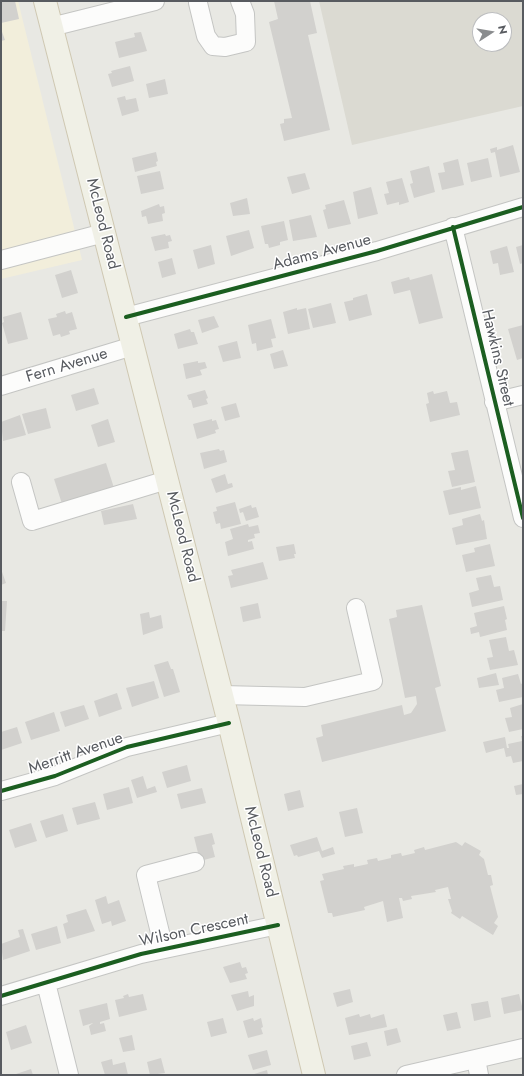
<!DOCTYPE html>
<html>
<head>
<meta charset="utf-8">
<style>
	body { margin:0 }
	#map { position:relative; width:524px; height:1076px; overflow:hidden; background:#e8e8e3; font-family:Jost,sans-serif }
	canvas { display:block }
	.frame { position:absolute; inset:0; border:2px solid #585b60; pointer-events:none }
	.north { position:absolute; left:472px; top:12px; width:40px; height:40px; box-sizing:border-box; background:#fff; border:1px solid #bcbdbf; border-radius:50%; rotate:78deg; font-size:11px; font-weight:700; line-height:16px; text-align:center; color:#585b60 }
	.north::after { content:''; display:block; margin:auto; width:14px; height:18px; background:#8a8c8e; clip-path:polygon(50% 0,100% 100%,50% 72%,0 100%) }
</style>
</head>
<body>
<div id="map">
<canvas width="524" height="1076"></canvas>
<div class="frame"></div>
<div class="north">N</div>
</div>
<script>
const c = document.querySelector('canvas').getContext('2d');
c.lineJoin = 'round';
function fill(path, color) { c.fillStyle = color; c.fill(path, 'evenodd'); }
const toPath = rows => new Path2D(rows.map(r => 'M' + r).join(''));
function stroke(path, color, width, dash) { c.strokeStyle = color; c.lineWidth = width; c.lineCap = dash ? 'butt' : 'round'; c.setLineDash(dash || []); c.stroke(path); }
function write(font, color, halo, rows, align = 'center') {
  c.font = font + ' Jost,sans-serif'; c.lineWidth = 3; c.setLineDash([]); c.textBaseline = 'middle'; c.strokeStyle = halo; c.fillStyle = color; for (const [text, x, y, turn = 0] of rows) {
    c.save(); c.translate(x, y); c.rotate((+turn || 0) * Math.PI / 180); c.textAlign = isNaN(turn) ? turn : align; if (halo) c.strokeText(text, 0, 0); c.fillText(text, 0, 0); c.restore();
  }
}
const commercial = toPath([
	[1,1,18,1,82,260,1,279]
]);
const education = toPath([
	[319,1,523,1,523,106,352,145],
	[480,20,504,20,504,44,480,44]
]);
const building = toPath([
	[1,1,15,1,19,19,1,23],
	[274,1,310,1,317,33,308,35,330,130,284,141,280,124,284,123,284,119,292,118,269,22,278,19],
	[1,29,5,40,1,41],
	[141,32,147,51,119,58,115,42,135,37,134,33],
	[130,66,134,81,112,87,108,74,112,73,111,71],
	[165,79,168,94,149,98,146,84],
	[125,96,126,100,136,98,139,111,122,116,117,98],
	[513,145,520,172,500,177,495,152,491,153,490,149,497,147,497,150],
	[156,152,158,161,156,162,157,166,135,172,132,158],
	[488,158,492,177,471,182,467,163],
	[458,159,464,185,442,190,438,173,445,172,443,163],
	[429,166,435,192,414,198,410,184,413,183,410,171],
	[160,171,164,189,141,194,137,176],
	[305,173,310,189,292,194,287,177],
	[402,178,409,202,399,205,399,202,387,205,384,194,389,193,386,182],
	[371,187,378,214,358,219,353,192],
	[247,198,250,214,233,216,230,203],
	[344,200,351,224,328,229,323,210,326,209,325,205],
	[159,204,160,207,164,206,165,213,162,214,163,221,148,224,146,216,142,217,141,211],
	[311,215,317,237,293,241,289,220],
	[284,221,288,240,280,242,280,245,269,248,268,244,265,244,261,226],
	[249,230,254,248,231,256,226,236],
	[165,234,166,236,170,235,172,241,168,242,169,248,155,251,151,237],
	[211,245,215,264,198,269,193,250],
	[523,245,523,263,520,264,516,247],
	[507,246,514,272,500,275,498,263,493,264,490,251],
	[172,258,176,274,162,278,158,262],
	[71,270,78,293,62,298,55,275],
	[432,274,443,318,419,324,410,290,394,294,391,282,409,277,410,280],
	[367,294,372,315,349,321,344,302,353,300,353,298],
	[331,303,336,323,313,328,308,309],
	[297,308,297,310,306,308,310,329,288,334,283,312],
	[65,311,66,314,72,312,77,329,69,331,70,334,61,337,60,334,53,336,48,319,57,317,56,314],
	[21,312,28,339,8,344,2,323,4,322,3,317],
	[214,316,219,327,202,333,198,320],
	[271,319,276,338,271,339,273,347,257,351,256,343,252,344,248,325],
	[523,325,523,358,517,360,508,329],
	[190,329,191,332,194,332,198,344,178,349,174,334],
	[237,341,241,358,223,362,218,346],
	[283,350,288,366,274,369,270,354],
	[198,361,198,363,205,362,207,368,200,370,202,375,186,379,183,364],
	[94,388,99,404,76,411,71,395],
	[205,390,208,398,206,399,208,404,193,408,191,400,189,400,187,395],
	[433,391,434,394,447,391,450,403,457,402,460,415,430,422,426,404,429,403,427,393],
	[236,403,240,417,225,421,221,407],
	[46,408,51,428,28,434,22,414],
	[20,415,26,435,3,441,1,422],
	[108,419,115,442,98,447,91,425],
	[212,419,212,421,216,420,219,429,215,430,216,433,197,439,193,424],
	[219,449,220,451,224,450,227,462,204,469,200,453],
	[468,450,475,482,452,487,448,471,455,470,451,453],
	[106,463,115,491,63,507,54,479],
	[225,474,228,484,232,483,233,487,216,493,211,479],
	[476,486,481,508,449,515,443,491,461,487,461,490],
	[235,502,241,524,221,529,220,523,216,524,213,512,217,511,216,507],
	[133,504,137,519,104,525,101,511],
	[251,505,252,508,256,507,259,517,246,521,243,512,240,513,239,509],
	[480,514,482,521,484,520,487,539,456,545,452,528,463,525,462,519],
	[248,524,249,527,258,525,260,533,254,534,255,538,248,540,248,542,252,541,254,549,228,556,225,542,233,539,230,529],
	[294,544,296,554,294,554,295,558,279,561,276,547],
	[490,544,495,566,466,572,462,555,475,552,474,548],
	[263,562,268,579,231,588,228,576,233,575,231,570],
	[1,569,6,583,1,585],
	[491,575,494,587,500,586,503,600,472,607,469,593,479,590,476,578],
	[1,601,7,601,5,631,1,631],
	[258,603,261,618,243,622,240,607],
	[422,605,441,686,435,688,446,731,322,762,316,738,323,736,321,725,402,705,404,715,411,713,417,704,416,696,405,698,389,619,397,617,396,610],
	[504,606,507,619,505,620,507,630,480,637,479,632,471,634,470,628,477,626,474,613],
	[149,612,150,618,161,615,163,628,143,635,140,614],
	[506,637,509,651,514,650,518,665,490,670,487,658,493,657,489,640],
	[168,661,171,669,173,669,180,692,164,697,154,665],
	[496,673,499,685,479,688,477,678],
	[518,674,521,684,523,683,523,697,499,702,496,690,504,688,502,678],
	[154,681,159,698,132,707,126,688],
	[117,693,122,709,99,717,94,701],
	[523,704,523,729,509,732,505,718,512,717,510,708],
	[84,705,89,719,65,727,60,712],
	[54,712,60,731,31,740,25,722],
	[17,727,22,743,1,750,1,732],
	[521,736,523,736,523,761,513,763,511,756,506,757,504,748,486,753,483,742,505,737,507,748,509,748,508,744,522,741],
	[187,765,191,781,167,788,162,772],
	[143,776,147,789,155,786,157,792,137,798,131,780],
	[523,784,523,794,516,795,514,786],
	[129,787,133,803,107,810,103,794],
	[202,788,206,803,181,809,177,794],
	[300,790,304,807,288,811,284,794],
	[95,802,100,819,77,825,72,808],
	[357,808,363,833,345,837,339,812],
	[63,814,68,831,46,838,40,821],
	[31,823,37,841,15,848,9,830],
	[212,833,215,844,212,845,215,857,200,861,194,837],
	[317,837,322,851,333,847,335,854,322,858,319,851,298,857,297,855,294,856,290,845],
	[456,842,462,846,465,842,481,851,479,855,484,859,488,875,491,875,493,885,490,886,498,917,494,923,498,926,493,935,462,916,460,919,451,913,452,911,448,899,451,899,448,887,435,890,436,892,411,896,412,899,403,901,402,898,399,898,403,918,387,922,383,901,364,907,365,910,333,917,332,913,328,913,320,881,324,880,322,874,344,869,343,866,354,864,354,867,368,864,367,860,377,858,378,861,391,858,391,855,401,853,402,856,415,853,414,850,424,847,425,850],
	[106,896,108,904,119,900,126,921,112,926,111,921,102,924,95,900],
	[86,909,95,931,67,939,63,924,68,922,66,915],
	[57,926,61,943,36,950,31,934],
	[23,929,30,951,3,960,1,944,20,937,18,930],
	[240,962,242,968,246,967,248,973,245,974,247,979,230,983,223,967],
	[350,989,353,1002,337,1007,333,993],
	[248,991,249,997,254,995,254,1006,237,1011,231,995],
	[128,994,129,997,143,994,147,1010,119,1017,115,1000,124,998,123,996],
	[519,994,523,1010,504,1014,501,998],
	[488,1001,491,1017,474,1021,471,1004],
	[107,1003,110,1019,100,1022,100,1024,104,1023,106,1031,91,1035,89,1026,93,1023,83,1026,79,1010],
	[457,1012,461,1028,447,1031,443,1015],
	[359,1014,360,1017,370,1014,371,1018,384,1014,387,1027,349,1035,345,1018],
	[223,1018,227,1033,211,1037,207,1022],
	[253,1018,254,1021,261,1018,263,1027,261,1028,263,1034,248,1038,243,1021],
	[26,1025,32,1043,11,1050,6,1032],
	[397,1028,401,1042,387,1046,384,1031],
	[132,1035,135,1050,123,1052,119,1038],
	[367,1042,371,1056,354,1060,351,1046],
	[267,1050,271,1065,253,1070,248,1055],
	[161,1058,165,1073,150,1075,147,1062],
	[112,1059,113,1065,125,1062,128,1075,105,1075,101,1062],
	[31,1069,33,1075,13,1075],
	[267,1070,268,1075,251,1075]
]);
const minor = toPath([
	[198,3,206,36,213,46,225,47,246,42,245,14,240,1],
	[51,27,155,1],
	[453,227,523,518],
	[1,260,104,233],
	[126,317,377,251,523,207],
	[1,386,133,346],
	[494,402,523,395],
	[21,482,32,521,167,480],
	[222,695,305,697,373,681,356,608],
	[1,791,55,776,127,747,229,723],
	[164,949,146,875,195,862],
	[46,983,69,1075],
	[1,996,141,954,278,925],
	[476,1059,479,1075],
	[406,1075,523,1048]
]);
const major = toPath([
	[45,1,229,723,314,1075]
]);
const cycleway = toPath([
	[453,227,523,518],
	[126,317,377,251,523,207],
	[1,791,55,776,127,747,229,723],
	[1,996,141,954,278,925]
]);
const streetNames = [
	["McLeod Road",102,224,76],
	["Adams Avenue",322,253,-15],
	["Hawkins Street",497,358,77],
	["Fern Avenue",67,366,-17],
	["McLeod Road",182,537,76],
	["Merritt Avenue",76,754,-19],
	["McLeod Road",260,852,76],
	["Wilson Crescent",194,931,-12]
];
fill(commercial, '#f2eedb');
fill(education, '#dbdad2');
fill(building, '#d2d1ce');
stroke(minor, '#c4c5c3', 20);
stroke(major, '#cfc8b2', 24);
stroke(minor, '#fcfcfb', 18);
stroke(major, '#f0f0e6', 22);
stroke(cycleway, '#1b5e20', 4);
write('16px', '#585b60', '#fff', streetNames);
</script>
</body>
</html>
